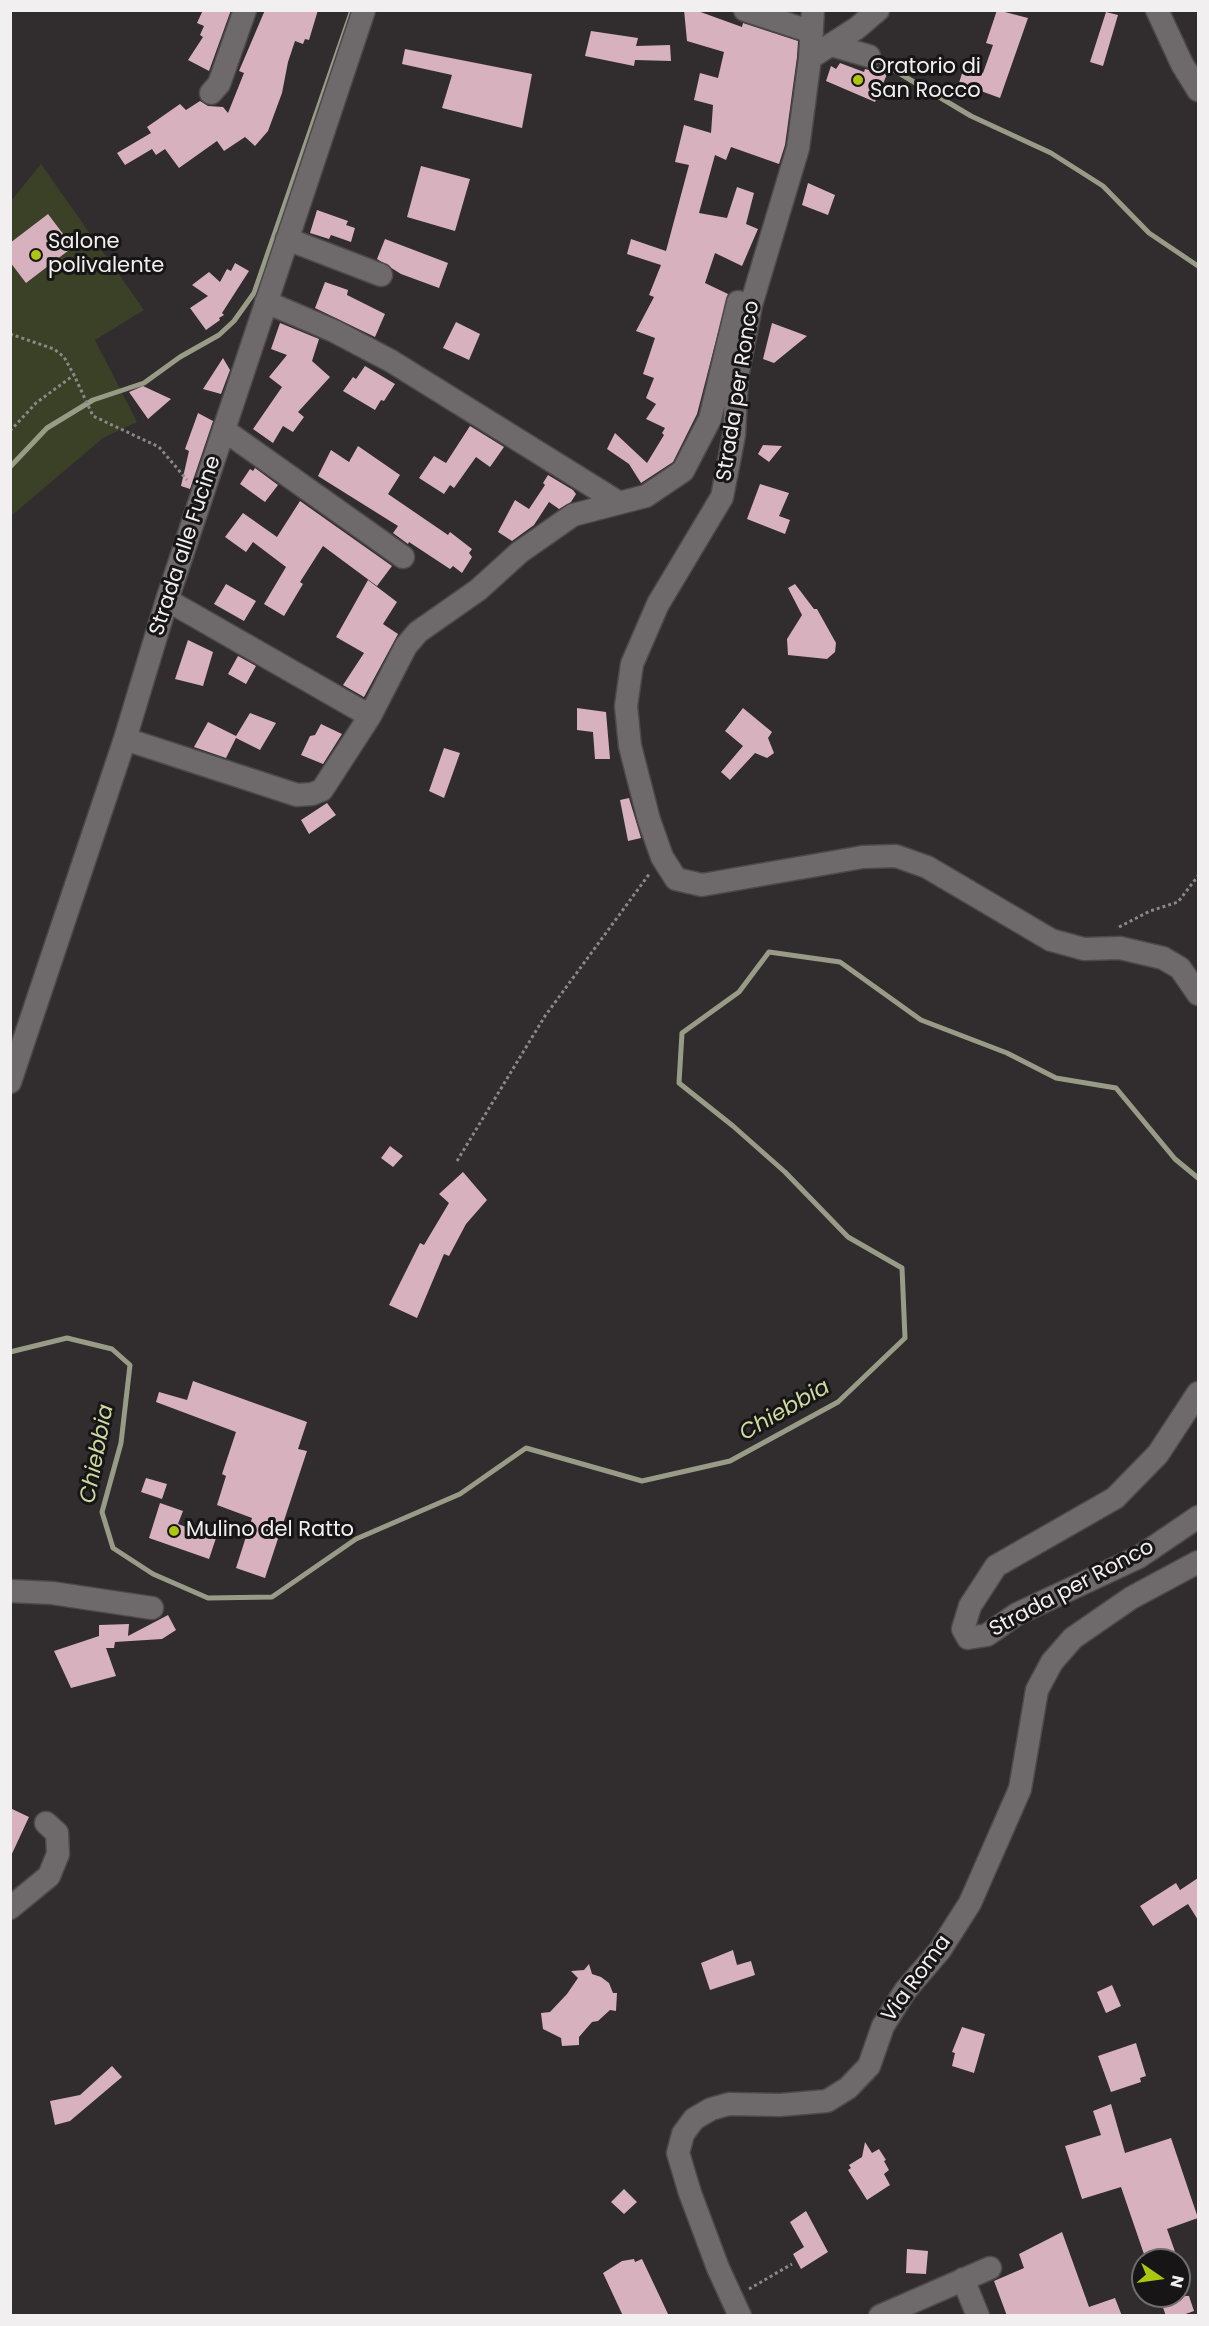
<!DOCTYPE html>
<html>
<head>
<meta charset="utf-8">
<style>
	body { margin:0 }
	#map { position:relative; width:1209px; height:2326px; overflow:hidden; background:#312c2e; font-family:Poppins,sans-serif }
	canvas { display:block }
	.frame { position:absolute; inset:0; border:12px solid #f2eff0; pointer-events:none }
	.north { position:absolute; left:1131px; top:2248px; width:60px; height:60px; box-sizing:border-box; background:#171516; border:2px solid #6f6c6d; border-radius:50%; rotate:103deg; font-size:16px; font-weight:700; line-height:24px; text-align:center; color:#f2eff0 }
	.north::after { content:''; display:block; margin:auto; width:21px; height:27px; background:#acc611; clip-path:polygon(50% 0,100% 100%,50% 72%,0 100%) }
</style>
</head>
<body>
<div id="map">
<canvas width="1209" height="2326"></canvas>
<div class="frame"></div>
<div class="north">N</div>
</div>
<script>
const c = document.querySelector('canvas').getContext('2d');
c.lineJoin = 'round';
function fill(path, color) { c.fillStyle = color; c.fill(path, 'evenodd'); }
const toPath = rows => new Path2D(rows.map(r => 'M' + r).join(''));
function stroke(path, color, width, dash) { c.strokeStyle = color; c.lineWidth = width; c.lineCap = dash ? 'butt' : 'round'; c.setLineDash(dash || []); c.stroke(path); }
function write(font, color, halo, rows, align = 'center') {
  c.font = font + ' Poppins,sans-serif'; c.lineWidth = 6; c.setLineDash([]); c.textBaseline = 'middle'; c.strokeStyle = halo; c.fillStyle = color; for (const [text, x, y, turn = 0] of rows) {
    c.save(); c.translate(x, y); c.rotate((+turn || 0) * Math.PI / 180); c.textAlign = isNaN(turn) ? turn : align; if (halo) c.strokeText(text, 0, 0); c.fillText(text, 0, 0); c.restore();
  }
}
const green = toPath([
	[41,164,144,310,95,340,137,422,103,438,11,516,11,201]
]);
const stream = toPath([
	[882,63,971,116,1051,153,1103,186,1149,233,1198,266],
	[10,467,47,428,93,400,144,383,180,357,219,335,234,321,254,293,352,10],
	[10,1352,67,1338,112,1349,130,1365,121,1443,102,1512,113,1548,153,1574,208,1598,272,1597,356,1539,460,1494,526,1448,642,1481,730,1461,838,1402,905,1338,902,1268,848,1237,785,1172,733,1126,679,1083,682,1033,739,992,769,952,840,962,921,1020,1007,1053,1056,1078,1116,1088,1175,1159,1198,1178]
]);
const building = toPath([
	[203,10,231,10,209,71,188,60,203,37,200,35,204,26,197,23],
	[265,10,318,10,309,40,305,39,303,44,295,41,288,62,282,93,268,131,255,146,245,137,224,151,217,141,179,168,165,149,156,155,152,149,125,165,117,153,151,133,147,127,180,104,186,110,200,101,208,106,223,107,228,113,244,73,239,71],
	[684,10,695,10,742,27,743,23,798,41,797,57,785,145,779,164,731,147,726,160,715,155,699,213,727,218,737,187,754,193,746,224,758,229,742,266,715,253,705,283,728,294,697,414,673,462,641,483,629,464,607,449,615,433,647,463,664,435,662,433,665,428,646,419,656,404,646,398,654,378,643,374,655,338,636,331,654,297,649,295,661,265,627,254,631,239,666,251,689,165,675,162,684,125,711,133,713,105,694,100,700,73,718,78,724,52,687,41],
	[997,10,1028,18,1000,98,959,83,964,67,983,73,993,45,986,43],
	[1106,12,1118,15,1103,66,1090,62],
	[591,31,638,38,636,46,670,45,671,61,635,60,634,66,585,56],
	[405,49,532,74,522,128,442,108,452,75,402,64],
	[840,63,864,72,865,69,873,71,877,67,888,72,875,102,826,81,831,66,836,69],
	[421,166,470,179,455,231,407,217],
	[808,183,835,195,828,215,802,205],
	[317,210,348,221,346,225,355,228,351,242,331,235,329,239,310,233],
	[48,214,73,247,26,283,10,262,10,243],
	[385,239,448,263,439,288,401,274,377,259],
	[235,263,249,271,222,313,224,315,219,318,220,320,206,330,190,308,208,296,192,285,209,272,220,282,227,269,231,271],
	[325,282,348,290,347,295,385,314,375,337,315,308],
	[456,322,480,334,469,360,443,348],
	[280,323,319,339,312,361,330,377,298,412,304,417,293,432,283,426,273,443,253,429,282,387,269,377,287,355,271,349],
	[772,323,807,336,774,363,763,359],
	[223,358,230,370,221,394,203,389],
	[365,366,395,384,384,401,381,400,375,410,343,391,353,377,356,379],
	[143,386,171,399,148,419,129,392],
	[198,413,213,421,190,489,181,486,189,451,185,449],
	[470,426,504,447,490,467,476,457,454,488,450,485,444,494,419,478,434,456,446,463],
	[763,445,782,446,769,462,758,454],
	[358,446,400,475,388,494,448,535,450,532,472,549,469,553,472,557,462,573,453,566,450,569,409,542,408,544,393,533,398,526,318,476,331,450,349,462],
	[255,468,278,485,265,502,240,484,250,469,253,471],
	[548,475,573,490,576,494,571,502,559,509,549,502,534,525,512,541,498,532,515,500,529,509,545,485,543,483],
	[760,484,789,493,779,516,790,520,785,534,747,519],
	[300,501,392,566,377,586,323,546,300,582,303,584,284,616,264,604,286,567,253,542,246,552,225,537,243,513,277,537],
	[368,580,397,602,383,624,398,634,364,697,343,685,364,653,336,637],
	[226,584,256,601,244,621,214,604],
	[795,584,814,609,817,609,836,643,835,652,827,659,788,655,787,639,802,615,788,588],
	[188,640,213,652,203,686,175,679],
	[238,656,256,666,246,684,228,674],
	[577,708,606,712,610,759,595,759,593,732,577,730],
	[743,708,772,732,768,738,774,753,767,758,755,753,730,780,721,772,743,746,725,731],
	[250,713,276,723,260,750,236,738,226,758,194,747,208,722,236,736],
	[321,724,342,734,323,764,301,755,310,736,315,735],
	[444,748,460,753,444,798,429,791],
	[629,798,641,838,628,841,620,800],
	[327,803,336,815,309,834,301,820],
	[390,1146,403,1156,393,1167,381,1158],
	[463,1172,487,1200,466,1224,449,1256,444,1254,417,1318,389,1305,420,1243,424,1245,449,1203,439,1194],
	[193,1381,307,1422,298,1449,307,1451,265,1578,236,1568,252,1518,217,1505,226,1476,222,1474,236,1432,156,1402,159,1392,187,1400],
	[146,1478,167,1484,162,1499,141,1492],
	[160,1503,183,1511,178,1524,216,1538,209,1559,149,1538],
	[168,1615,176,1630,162,1639,115,1642,114,1648,106,1648,116,1676,71,1688,54,1651,99,1636,99,1625,129,1624,128,1636],
	[10,1808,29,1817,10,1858],
	[1198,1878,1198,1920,1188,1904,1153,1926,1140,1906,1176,1883,1180,1890],
	[733,1950,737,1965,751,1961,755,1975,710,1990,701,1963],
	[589,1964,592,1974,601,1977,609,1983,613,1993,617,1993,616,2011,610,2010,598,2021,592,2022,579,2037,579,2045,562,2046,561,2038,543,2029,541,2013,550,2012,567,1994,578,1978,571,1971,584,1970],
	[1112,1985,1121,2006,1106,2013,1097,1992],
	[962,2027,985,2034,974,2073,952,2066,955,2053,952,2052],
	[1136,2043,1146,2076,1140,2078,1141,2082,1111,2092,1098,2056],
	[112,2066,122,2077,70,2121,55,2125,50,2101,80,2095],
	[1111,2104,1125,2153,1171,2138,1198,2218,1167,2229,1178,2260,1146,2260,1121,2187,1082,2199,1065,2146,1101,2135,1093,2111],
	[865,2142,872,2153,879,2149,886,2160,884,2161,889,2170,884,2174,890,2185,867,2200,848,2170,851,2168,849,2165,862,2157],
	[624,2189,637,2202,624,2214,611,2202],
	[806,2211,828,2252,801,2269,793,2254,804,2247,790,2222],
	[1062,2232,1089,2307,1115,2298,1122,2316,1007,2316,994,2281,1024,2268,1019,2254],
	[907,2249,928,2251,926,2274,906,2273],
	[634,2259,635,2262,642,2259,669,2316,623,2316,603,2273,622,2261],
	[1159,2296,1189,2296,1194,2311,1180,2316,1166,2316]
]);
const path = toPath([
	[10,334,54,349,64,357,74,375,93,416,159,447,187,480],
	[10,431,36,403,74,375],
	[1119,927,1150,911,1178,902,1198,876],
	[457,1161,545,1016,650,873],
	[749,2289,792,2264]
]);
const minor = toPath([
	[745,10,812,32],
	[813,10,810,58,798,148,751,305,737,377,734,435,722,497,658,604,632,664,626,706,630,746,649,820,662,857,676,879,702,885,863,857,896,856,927,867,1051,940,1084,949,1120,948,1163,958,1180,968,1198,994],
	[1157,10,1182,64,1198,90],
	[831,45,869,56],
	[810,58,857,28,878,10],
	[211,93,219,84,245,10],
	[287,239,381,275],
	[266,302,334,331,391,361,618,502],
	[224,430,403,557],
	[167,600,370,716],
	[125,739,297,795,312,794,322,790,370,716,406,646,418,632,478,590,520,552,573,515,646,496,683,471,710,419,738,302],
	[10,1082,125,739,167,600,364,10],
	[1198,1393,1158,1454,1115,1498,996,1566,970,1606,963,1629,968,1638,987,1635,1017,1614,1139,1557,1198,1517],
	[10,1591,52,1593,152,1608],
	[10,1908,49,1876,58,1854,57,1833,46,1823],
	[963,2279,978,2316],
	[740,2316,718,2268,690,2193,678,2153,683,2134,694,2119,711,2109,729,2104,780,2105,827,2101,848,2088,869,2066,883,2026,905,1991,940,1950,970,1903,1020,1789,1037,1690,1052,1662,1073,1638,1131,1598,1198,1562],
	[880,2316,990,2268]
]);
const markers = [
	[858,80,6,"#acc611"],
	[36,255,6,"#acc611"],
	[174,1531,6,"#acc611"]
];
const poiNames = [
	["Oratorio di",870,68],
	["San Rocco",870,92],
	["Salone",48,243],
	["polivalente",48,267],
	["Mulino del Ratto",186,1531]
];
const streetNames = [
	["Strada per Ronco",739,391,-81],
	["Strada alle Fucine",186,546,-72],
	["Strada per Ronco",1072,1589,-28],
	["Via Roma",917,1979,-54]
];
const waterNames = [
	["Chiebbia",785,1411,-30],
	["Chiebbia",98,1454,-79]
];
fill(green, '#3b4127');
stroke(stream, '#989c86', 5);
fill(building, '#d7b1be');
stroke(minor, '#4d494a', 25);
stroke(path, '#8b8789', 3, [3, 3]);
stroke(minor, '#6e696a', 22);
for (const [x, y, r, color] of markers) { const dot = new Path2D(); dot.arc(x, y, r, 0, 2 * Math.PI); c.fillStyle = color; c.fill(dot); stroke(dot, '#171516', 2); }
write('21px', '#f2eff0', '#171516', poiNames, 'left');
write('21px', '#f2eff0', '#171516', streetNames);
write('italic 22px', '#ccda9f', '#171516', waterNames);
</script>
</body>
</html>
